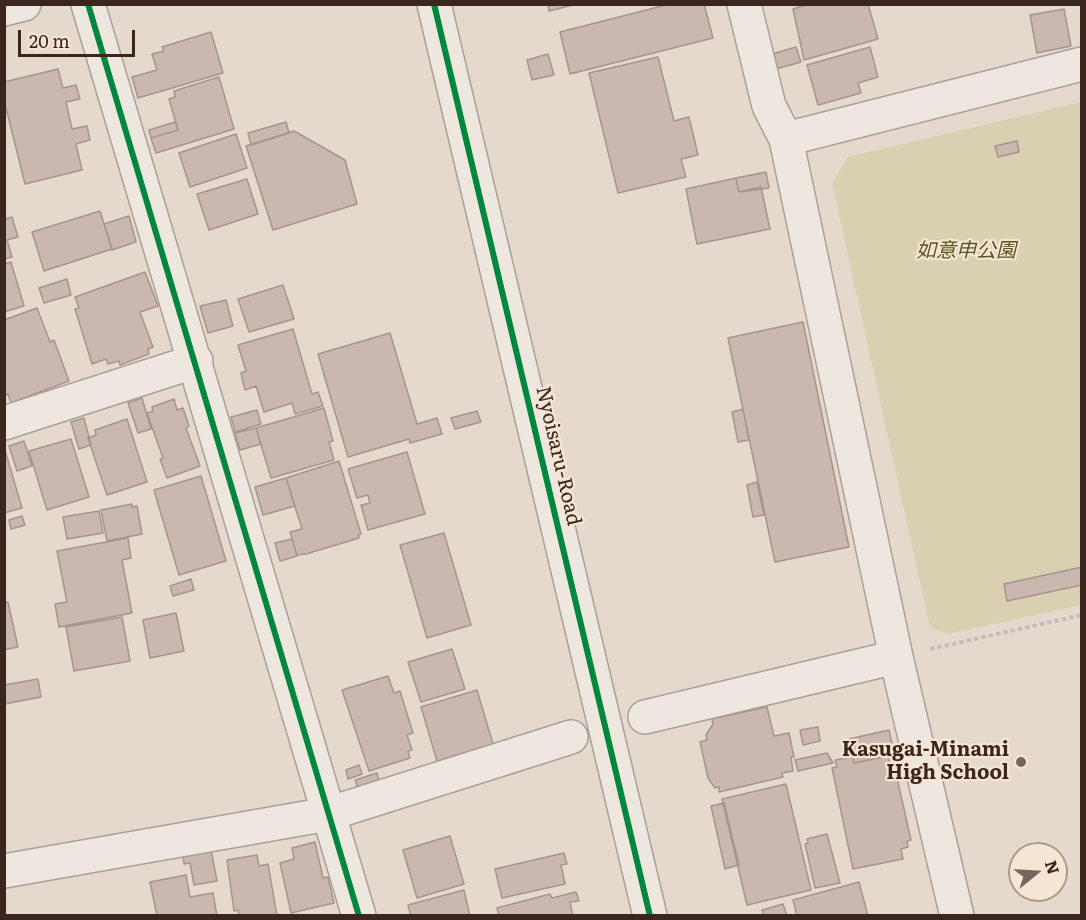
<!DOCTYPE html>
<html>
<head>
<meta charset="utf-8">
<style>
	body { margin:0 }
	#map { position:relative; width:1086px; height:920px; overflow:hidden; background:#e5d9ce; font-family:Literata,serif }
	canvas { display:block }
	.frame { position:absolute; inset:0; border:6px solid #3a261e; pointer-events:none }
	.north { position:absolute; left:1008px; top:842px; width:60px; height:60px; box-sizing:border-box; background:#f7e5d4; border:2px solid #ab998b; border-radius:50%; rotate:72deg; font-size:16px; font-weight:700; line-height:24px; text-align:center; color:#3a261e }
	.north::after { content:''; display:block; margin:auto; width:21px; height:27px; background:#76655c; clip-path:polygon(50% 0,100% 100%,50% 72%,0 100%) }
	.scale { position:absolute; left:18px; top:30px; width:117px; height:27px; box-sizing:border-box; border:3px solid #3a261e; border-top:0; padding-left:8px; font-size:18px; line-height:21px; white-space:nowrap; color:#3a261e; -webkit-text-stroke:4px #f7e5d4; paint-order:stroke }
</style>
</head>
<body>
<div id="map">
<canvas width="1086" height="920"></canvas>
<div class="frame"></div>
<div class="north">N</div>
<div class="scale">20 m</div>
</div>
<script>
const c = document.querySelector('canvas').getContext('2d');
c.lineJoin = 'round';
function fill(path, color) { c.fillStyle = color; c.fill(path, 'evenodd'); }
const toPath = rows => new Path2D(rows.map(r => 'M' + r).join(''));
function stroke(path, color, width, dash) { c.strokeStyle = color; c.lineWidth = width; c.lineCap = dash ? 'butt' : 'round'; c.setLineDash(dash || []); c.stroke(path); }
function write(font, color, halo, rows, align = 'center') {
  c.font = font + ' Literata,"Noto Sans JP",serif'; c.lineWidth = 4.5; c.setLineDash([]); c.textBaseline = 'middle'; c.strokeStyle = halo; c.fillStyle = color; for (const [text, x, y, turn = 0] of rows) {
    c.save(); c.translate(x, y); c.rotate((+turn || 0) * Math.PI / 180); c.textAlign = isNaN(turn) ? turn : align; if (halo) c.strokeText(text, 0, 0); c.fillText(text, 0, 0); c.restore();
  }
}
const green = toPath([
	[1081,102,1081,605,948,634,930,627,832,183,848,157]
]);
const building = toPath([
	[548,4,577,4,549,11,548,4],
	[670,4,704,4,713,38,570,74,560,32,670,4],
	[809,4,868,4,878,39,804,60,793,9,809,4],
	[1064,9,1071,46,1037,53,1030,15,1064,9],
	[211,32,223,73,138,98,132,77,157,70,152,54,164,51,162,47,211,32],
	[796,47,801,62,776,69,772,54,796,47],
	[870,47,878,77,858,83,861,93,818,105,807,65,870,47],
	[548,54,554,75,532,80,527,60,548,54],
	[658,57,674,121,689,117,698,155,681,159,686,177,618,193,589,73,658,57],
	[58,69,63,88,76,85,80,99,66,102,72,129,87,126,90,140,76,144,82,170,25,184,4,100,4,82,58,69],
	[219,77,234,129,156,153,151,138,178,130,169,99,175,97,174,91,219,77],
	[175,122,178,130,151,138,149,130,175,122],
	[286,122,289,133,251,145,248,133,286,122],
	[294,131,345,160,357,204,273,230,246,146,294,131],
	[236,134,247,168,190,187,179,153,236,134],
	[1017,141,1019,152,998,157,995,146,1017,141],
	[766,172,769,188,739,192,736,178,766,172],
	[736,178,739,192,761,187,770,229,697,244,686,189,736,178],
	[247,179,258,214,209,230,197,194,247,179],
	[100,211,112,249,44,271,32,232,100,211],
	[4,215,5,219,12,217,18,237,7,240,12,257,4,259,4,215],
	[129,216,136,242,112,250,104,224,129,216],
	[11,262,24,306,4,312,4,264,11,262],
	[145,272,158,306,140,312,153,347,148,349,149,354,120,365,119,361,108,364,106,359,92,364,75,309,79,308,75,297,145,272],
	[67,279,71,295,44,303,39,288,67,279],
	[283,285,294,319,249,332,238,299,283,285],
	[226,300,233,326,208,333,200,306,226,300],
	[37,308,50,342,54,340,69,381,11,403,8,394,4,396,4,320,37,308],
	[803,322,849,547,775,562,728,338,803,322],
	[293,329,312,394,318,392,323,406,295,414,292,403,264,412,256,386,245,390,241,373,246,371,238,345,293,329],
	[390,333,417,424,437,418,442,434,410,443,409,439,348,457,318,354,390,333],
	[142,398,151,429,138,433,128,403,142,398],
	[174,399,177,410,183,408,189,426,186,428,200,466,167,478,160,459,163,458,147,413,153,411,152,407,174,399],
	[324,408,333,441,329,442,334,460,271,478,256,428,324,408],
	[743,409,749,440,738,442,732,412,743,409],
	[257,410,261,424,235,432,231,417,257,410],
	[477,411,481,422,455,429,451,418,477,411],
	[84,418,91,445,79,449,71,422,84,418],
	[127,419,147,482,107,495,88,438,96,435,95,430,127,419],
	[256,428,261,444,240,450,235,433,256,428],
	[71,439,89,497,47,510,29,451,71,439],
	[24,441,32,466,17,471,9,446,24,441],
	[4,447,22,508,4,513,4,447],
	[407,452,425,514,368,530,361,505,370,503,368,495,357,498,348,469,407,452],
	[339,461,361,534,358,535,359,538,306,554,297,555,290,532,302,529,286,478,339,461],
	[201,476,226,561,179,575,154,490,201,476],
	[286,478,295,506,263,515,255,487,286,478],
	[757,482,764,515,753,517,747,485,757,482],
	[132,504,132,507,137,506,142,534,107,541,101,510,132,504],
	[99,511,103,533,67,539,63,517,99,511],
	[22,516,25,525,11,529,9,520,22,516],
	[444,533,471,625,427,638,400,545,444,533],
	[128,538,131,558,122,560,132,613,59,627,55,604,67,602,57,551,128,538],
	[292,539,297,556,280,561,275,543,292,539],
	[1082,567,1082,585,1007,601,1004,584,1082,567],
	[191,579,194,590,173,596,170,586,191,579],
	[4,602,8,602,18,647,4,650,4,602],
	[176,613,184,651,150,658,143,620,176,613],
	[122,617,130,661,74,671,66,627,122,617],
	[452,649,465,689,421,702,408,662,452,649],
	[388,676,394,693,400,691,413,733,407,735,412,750,408,751,410,758,369,771,342,690,388,676],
	[38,679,41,697,5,704,4,685,38,679],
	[477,690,493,744,437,761,421,707,477,690],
	[767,707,774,736,789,733,794,757,791,757,793,771,782,773,783,777,719,792,719,787,715,788,708,778,700,742,707,740,706,735,713,724,712,719,767,707],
	[818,727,820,741,803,745,800,730,818,727],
	[889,730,894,754,854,763,849,739,889,730],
	[827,753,833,763,798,771,795,760,827,753],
	[888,756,893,779,897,778,911,840,907,841,908,847,901,849,903,859,853,869,832,768,837,767,835,760,853,757,854,763,888,756],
	[359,765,362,774,348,779,346,770,359,765],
	[377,773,379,781,358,788,355,780,377,773],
	[786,784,811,890,747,905,722,799,786,784],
	[724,803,739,865,725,869,711,806,724,803],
	[827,834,840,883,815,888,805,844,808,843,807,839,827,834],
	[450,836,464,884,417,898,403,850,450,836],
	[315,842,323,878,328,877,334,903,291,913,280,863,294,859,292,848,315,842],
	[211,850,217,881,194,885,190,863,184,864,183,855,211,850],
	[564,853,567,864,561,865,565,884,502,898,495,869,564,853],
	[257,855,259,866,268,864,277,916,239,916,238,910,234,911,227,860,257,855],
	[186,875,190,897,213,893,217,916,157,916,150,882,186,875],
	[859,882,868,916,797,916,793,900,859,882],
	[464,890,470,916,411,916,408,905,464,890],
	[576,892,579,901,570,902,573,916,499,916,497,908,550,894,552,898,576,892],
	[783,904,787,916,764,916,762,910,783,904]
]);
const path = toPath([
	[930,649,1082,615]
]);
const minor = toPath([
	[88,4,359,916],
	[434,4,650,916],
	[744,4,769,106,786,139,896,657,957,916],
	[4,9,24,4],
	[786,139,1082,64],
	[4,423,196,361],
	[645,717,896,657],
	[4,871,328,814,571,737]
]);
const cycleway = toPath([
	[88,4,359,916],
	[434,4,650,916]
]);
const markers = [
	[1021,762,6,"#76655c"]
];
const parkNames = [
	["如意申公園",966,251]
];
const streetNames = [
	["Nyoisaru-Road",558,456,77]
];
const poiNames = [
	["Kasugai-Minami",1009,750],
	["High School",1009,773]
];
fill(green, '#d8d0b0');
fill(building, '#cab7af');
stroke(building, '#a6948d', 1.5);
stroke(minor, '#ab9f97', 36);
stroke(path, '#c6bdb7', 4, [4.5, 3]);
stroke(minor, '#eee7e0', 33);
stroke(cycleway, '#00873e', 6);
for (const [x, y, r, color] of markers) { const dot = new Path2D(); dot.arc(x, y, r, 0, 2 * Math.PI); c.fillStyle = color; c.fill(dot); stroke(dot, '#f7e5d4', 2); }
write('italic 20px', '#565724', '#f7e5d4', parkNames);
write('20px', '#3a261e', '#f7e5d4', streetNames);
write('bold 20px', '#3a261e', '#f7e5d4', poiNames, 'right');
</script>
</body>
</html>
